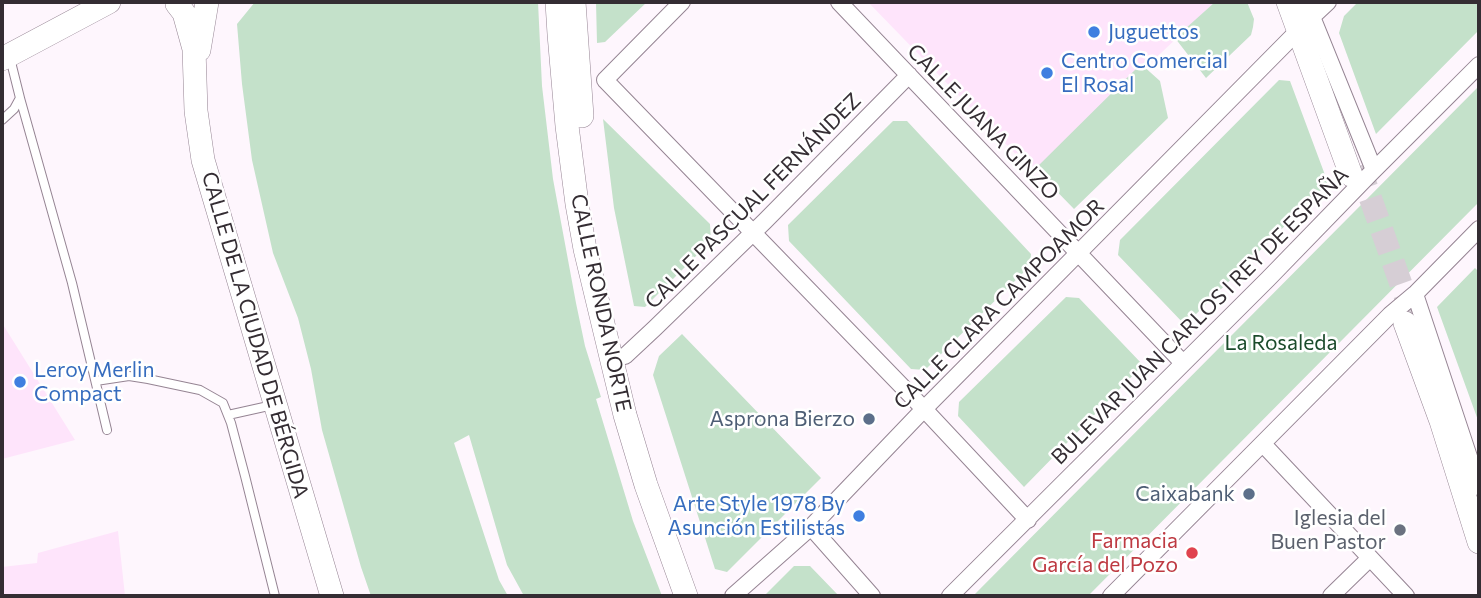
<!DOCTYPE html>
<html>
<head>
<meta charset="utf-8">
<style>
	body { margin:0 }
	#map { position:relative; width:1481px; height:598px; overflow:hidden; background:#fef6fd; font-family:Commissioner,sans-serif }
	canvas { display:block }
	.frame { position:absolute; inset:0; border:4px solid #342d33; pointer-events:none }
</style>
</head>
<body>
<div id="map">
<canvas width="1481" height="598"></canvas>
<div class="frame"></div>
</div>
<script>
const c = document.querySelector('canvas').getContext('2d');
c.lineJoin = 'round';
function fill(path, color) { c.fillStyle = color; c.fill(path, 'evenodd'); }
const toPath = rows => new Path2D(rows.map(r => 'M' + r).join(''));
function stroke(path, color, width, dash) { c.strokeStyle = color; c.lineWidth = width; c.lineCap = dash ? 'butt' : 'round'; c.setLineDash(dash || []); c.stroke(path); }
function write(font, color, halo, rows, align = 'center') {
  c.font = font + ' Commissioner,sans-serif'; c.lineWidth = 5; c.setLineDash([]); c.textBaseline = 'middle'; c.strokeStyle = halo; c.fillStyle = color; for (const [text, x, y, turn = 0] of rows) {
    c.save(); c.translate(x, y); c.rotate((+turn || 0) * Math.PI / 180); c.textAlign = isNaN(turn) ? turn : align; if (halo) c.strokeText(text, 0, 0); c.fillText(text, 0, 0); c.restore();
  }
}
const built = toPath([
	[868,2,1215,2,1034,173],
	[2,323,75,440,2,459],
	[118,531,125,596,2,596,2,567,37,563,38,553]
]);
const green = toPath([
	[255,2,538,2,542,86,553,179,576,303,585,346,601,397,596,399,633,521,662,596,524,596,507,565,469,435,454,443,499,580,508,596,371,596,361,567,322,430,311,369,298,318,273,253,252,160,242,84,237,24],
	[596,2,647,2,605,42,597,43],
	[1215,2,1247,2,1254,19,1253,27,1251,35,1206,78,1175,38],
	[1358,2,1479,2,1479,30,1376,134,1339,33,1344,16],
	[1141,64,1160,81,1168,118,1074,209,1035,169],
	[1279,80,1290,81,1328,183,1185,325,1118,255,1120,240],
	[1479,86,1479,202,1088,596,973,596],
	[603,119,710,224,711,241,645,307,634,306,614,208],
	[893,121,907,121,1031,254,1030,266,925,370,911,369,789,241,788,225],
	[1475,268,1479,272,1479,423,1437,307],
	[1066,297,1079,298,1143,365,1024,487,958,416,959,402],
	[682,334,821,478,727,572,715,569,653,375,659,356],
	[794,566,810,566,839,596,764,596]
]);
const secondaryTunnel = toPath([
	[1359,166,1412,315]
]);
const lane = toPath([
	[20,98,72,283,107,430],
	[2,120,14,109,20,98,10,58],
	[96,381,129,376,148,379,200,390,223,403,231,423,245,476,275,596],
	[228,415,273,405]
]);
const street = toPath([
	[839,2,1183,363],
	[1306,2,1374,170],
	[1312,17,1328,2],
	[605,80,924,409,1028,520],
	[605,80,682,2],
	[1415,294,1479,487],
	[625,356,655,328,765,221,909,75],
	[1263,444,1406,596],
	[811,527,872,596],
	[733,596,811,527,924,409,1292,37],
	[950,596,1268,279,1370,174,1479,65],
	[1111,596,1390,315,1415,294,1479,229],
	[1331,596,1370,558]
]);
const secondary = toPath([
	[557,2,559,34,567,126,577,204,585,249,625,415,646,485,686,596],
	[574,2,582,116],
	[1288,2,1351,175],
	[177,4,184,13,194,49,196,111,203,160,332,596],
	[199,50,207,2],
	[2,59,109,2],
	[1405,323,1441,421,1479,542]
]);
const markers = [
	[1094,32,7,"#3f7fe0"],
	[1047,73,7,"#3f7fe0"],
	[20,382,7,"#3f7fe0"],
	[869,419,7,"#5c6f8a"],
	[1249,494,7,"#5c6f8a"],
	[859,516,7,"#3f7fe0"],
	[1400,530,7,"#6b7280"],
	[1192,553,7,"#e0444e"]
];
const shopNames = [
	["Juguettos",1108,32],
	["Centro Comercial",1061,61],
	["El Rosal",1061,85],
	["Leroy Merlin",34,370],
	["Compact",34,394],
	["Arte Style 1978 By",845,504,"right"],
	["Asunción Estilistas",845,528,"right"]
];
const streetNames = [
	["CALLE JUANA GINZO",983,122,46],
	["CALLE PASCUAL FERNÁNDEZ",753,201,-45],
	["CALLE RONDA NORTE",601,303,78],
	["CALLE CLARA CAMPOAMOR",999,304,-45],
	["BULEVAR JUAN CARLOS I REY DE ESPAÑA",1200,316,-45],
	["CALLE DE LA CIUDAD DE BÉRGIDA",255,335,74]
];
const parkNames = [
	["La Rosaleda",1281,343]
];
const serviceNames = [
	["Asprona Bierzo",855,419],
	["Caixabank",1235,494]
];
const worshipNames = [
	["Iglesia del",1386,518],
	["Buen Pastor",1386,542]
];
const healthNames = [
	["Farmacia",1178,541],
	["García del Pozo",1178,565]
];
fill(built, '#fee4fb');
fill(green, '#c4e1ca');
stroke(secondaryTunnel, '#d6ced5', 23, [23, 11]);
stroke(lane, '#958493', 10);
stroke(street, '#958493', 18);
stroke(secondary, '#958493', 24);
stroke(lane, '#fff', 8);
stroke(street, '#fff', 16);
stroke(secondary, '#fff', 23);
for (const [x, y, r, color] of markers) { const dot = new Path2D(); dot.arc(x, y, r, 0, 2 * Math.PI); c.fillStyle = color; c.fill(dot); stroke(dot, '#fff', 2.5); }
write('21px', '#366cbe', '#fff', shopNames, 'left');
write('21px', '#342d33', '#fff', streetNames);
write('21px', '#1b4b2b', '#fff', parkNames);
write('21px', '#4e5e75', '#fff', serviceNames, 'right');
write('21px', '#5b616d', '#fff', worshipNames, 'right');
write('21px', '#be3a42', '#fff', healthNames, 'right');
</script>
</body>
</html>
